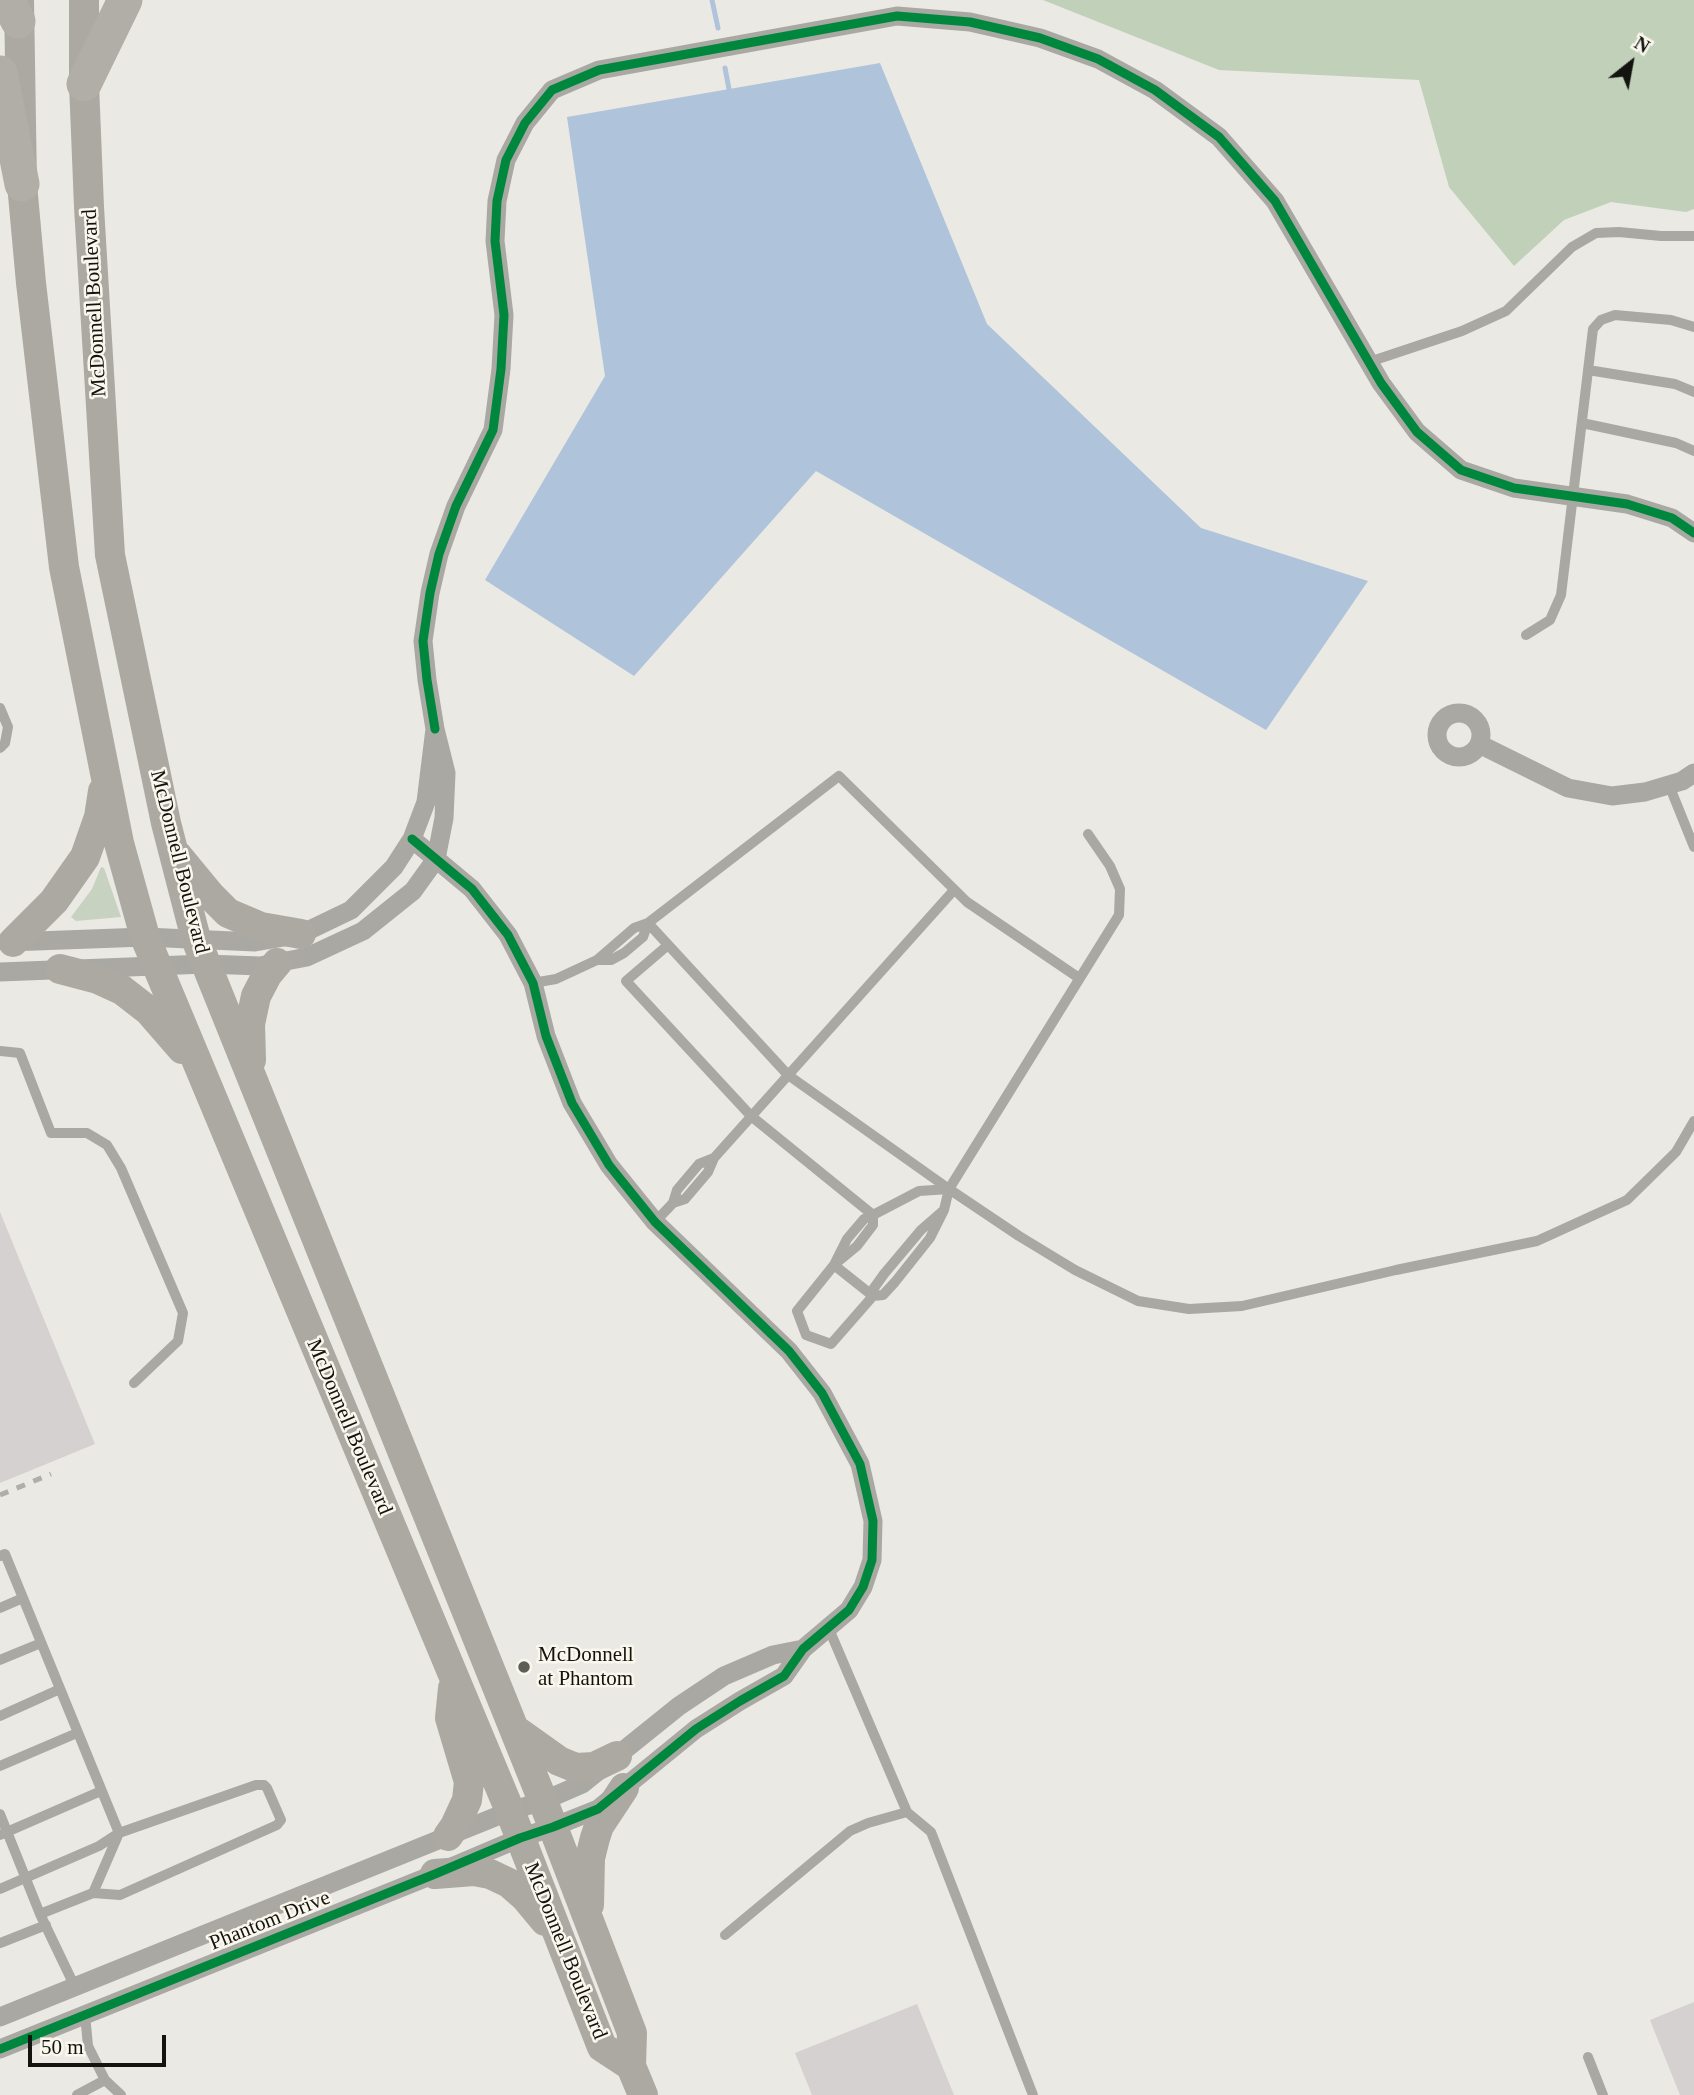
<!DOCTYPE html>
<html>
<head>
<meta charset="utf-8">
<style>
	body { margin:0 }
	#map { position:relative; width:1694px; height:2095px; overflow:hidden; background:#eae9e3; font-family:"Times New Roman",serif }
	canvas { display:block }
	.north { position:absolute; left:1596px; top:28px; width:70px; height:70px; -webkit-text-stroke:5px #faf8ed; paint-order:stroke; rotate:31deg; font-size:19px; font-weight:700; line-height:28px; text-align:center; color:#13130f }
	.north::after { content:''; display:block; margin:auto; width:24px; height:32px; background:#13130f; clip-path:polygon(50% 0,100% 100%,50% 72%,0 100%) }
	.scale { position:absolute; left:28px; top:2035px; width:138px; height:32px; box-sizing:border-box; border:4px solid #13130f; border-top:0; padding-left:9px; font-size:21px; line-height:24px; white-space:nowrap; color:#13130f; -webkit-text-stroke:5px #faf8ed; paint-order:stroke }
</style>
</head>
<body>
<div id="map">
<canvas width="1694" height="2095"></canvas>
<div class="north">N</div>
<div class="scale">50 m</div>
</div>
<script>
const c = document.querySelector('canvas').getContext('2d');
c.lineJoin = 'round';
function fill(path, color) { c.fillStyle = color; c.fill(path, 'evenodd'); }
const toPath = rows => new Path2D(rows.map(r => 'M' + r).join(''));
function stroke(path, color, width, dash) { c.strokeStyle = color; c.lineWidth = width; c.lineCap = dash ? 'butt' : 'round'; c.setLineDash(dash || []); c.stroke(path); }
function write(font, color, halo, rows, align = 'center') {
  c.font = font + ' "Times New Roman",serif'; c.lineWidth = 5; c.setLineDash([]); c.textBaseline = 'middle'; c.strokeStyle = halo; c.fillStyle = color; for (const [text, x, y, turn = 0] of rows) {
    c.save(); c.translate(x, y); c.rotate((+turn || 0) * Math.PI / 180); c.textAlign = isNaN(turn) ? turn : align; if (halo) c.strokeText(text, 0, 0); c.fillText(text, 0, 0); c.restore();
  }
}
const green = toPath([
	[101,867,104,868,121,917,76,921,71,917,92,889]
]);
const forest = toPath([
	[1043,0,1694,0,1694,209,1686,212,1611,202,1564,220,1514,266,1449,187,1419,80,1219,70]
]);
const water = toPath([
	[880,63,987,324,1201,528,1368,581,1266,730,816,471,634,676,485,580,605,376,567,117]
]);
const stream = toPath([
	[712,0,718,28],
	[725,68,729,89]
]);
const building = toPath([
	[0,1212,95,1444,0,1483],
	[1694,2002,1694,2095,1680,2095,1650,2020],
	[917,2004,954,2095,812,2095,795,2053]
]);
const service = toPath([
	[1369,362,1462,331,1506,311,1572,247,1596,233,1619,232,1661,236,1694,236],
	[1588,370,1675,384,1694,392],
	[1582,423,1676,443,1694,451],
	[1526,635,1550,620,1561,595,1593,329,1601,320,1615,315,1671,320,1694,327],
	[0,708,8,727,5,743,0,748],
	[1669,785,1694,847],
	[648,923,643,937,624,953,611,960,597,960,634,928,648,923],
	[668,945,626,981,751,1116,873,1215,919,1191,949,1189,1119,915,1120,889,1110,866,1088,834],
	[1079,978,967,902,839,776,648,923,788,1075,949,1189,1019,1236,1075,1270,1138,1301,1189,1309,1242,1306,1396,1270,1537,1241,1627,1200,1676,1152,1694,1121],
	[533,983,556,979,597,960],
	[0,1051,20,1053,51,1133,87,1133,107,1145,121,1168,183,1313,178,1341,134,1383],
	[714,1158,954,890],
	[714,1158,708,1172,685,1199,673,1203,677,1190,699,1164,714,1158],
	[655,1222,673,1203],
	[806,1335,797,1311,834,1265,847,1239,864,1219,873,1215,873,1225,857,1246,834,1265,873,1296,883,1295,895,1282,930,1238,944,1210],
	[806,1335,831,1344,873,1296,874,1288,884,1274,921,1230,944,1210,949,1189],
	[0,1556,5,1554,119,1833,93,1893,40,1914,75,1987],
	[0,1608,23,1598],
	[0,1660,41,1643],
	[0,1716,60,1689],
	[0,1766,77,1733],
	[907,1812,931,1832,1033,2095],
	[0,1814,40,1914],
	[0,1835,101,1791],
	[0,1889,99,1846,119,1833,256,1785,264,1785,267,1788,281,1820,277,1825,120,1895,93,1893],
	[725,1935,850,1831,868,1823,907,1812,829,1629],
	[0,1943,46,1925],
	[85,2014,88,2046,105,2080,121,2095],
	[1588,2057,1603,2095],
	[77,2095,105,2080]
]);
const minor = toPath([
	'1437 735a22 22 0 1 1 44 0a22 22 0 1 1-44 0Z',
	[435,729,427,680,423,641,430,593,439,554,456,506,493,430,501,369,504,315,495,241,497,201,506,160,525,123,552,90,599,70,897,16,970,22,1040,38,1098,59,1155,90,1219,137,1275,201,1381,383,1417,432,1461,470,1514,488,1627,504,1672,518,1694,533],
	[1479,744,1568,788,1612,796,1645,792,1682,781,1694,773],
	[0,972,206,964,260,966,307,957,363,931,413,891,436,859,444,818,446,773,435,729,426,802,412,839,394,867,351,910,301,934,255,942,145,937,9,942],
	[0,2017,510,1811,543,1801,582,1784,679,1706,724,1676,773,1655,803,1649],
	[0,2049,435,1874,520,1838,553,1827,598,1809,696,1729,740,1701,784,1676,803,1649,849,1610,863,1587,872,1560,873,1521,860,1464,822,1393,789,1351,655,1222,609,1165,572,1103,546,1036,533,983,508,935,472,889,412,839]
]);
const primary = toPath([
	[19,0,22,184,31,283,64,567,119,843,145,937,510,1811,602,2047,631,2066],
	[84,0,84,84,89,207,110,555,166,823,196,939,543,1801,632,2033,631,2066,643,2095],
	[177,855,210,895,228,913,261,927,301,934],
	[13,942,54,901,85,857,99,817,103,791],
	[60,969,98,979,122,990,149,1011,182,1049],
	[251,1060,250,1024,256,996,267,975,277,963],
	[514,1729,559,1761,576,1768,594,1767,617,1756],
	[448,1836,455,1826,467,1800,469,1782,450,1718,453,1688],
	[435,1874,474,1871,490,1874,509,1883,525,1897,545,1921],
	[589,1905,590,1858,595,1838,599,1826,624,1788]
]);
const motorway = toPath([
	[7,0,18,21],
	[0,73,22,184],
	[84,84,125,0]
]);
const rail = toPath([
	[0,1495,51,1474]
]);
const cycleway = toPath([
	[435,729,427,680,423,641,430,593,439,554,456,506,493,430,501,369,504,315,495,241,497,201,506,160,525,123,552,90,599,70,897,16,970,22,1040,38,1098,59,1155,90,1219,137,1275,201,1381,383,1417,432,1461,470,1514,488,1627,504,1672,518,1694,533],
	[0,2049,435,1874,520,1838,553,1827,598,1809,696,1729,740,1701,784,1676,803,1649,849,1610,863,1587,872,1560,873,1521,860,1464,822,1393,789,1351,655,1222,609,1165,572,1103,546,1036,533,983,508,935,472,889,412,839]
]);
const markers = [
	[524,1667,7,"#5e5e59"]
];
const streetNames = [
	["McDonnell Boulevard",95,303,-93],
	["McDonnell Boulevard",179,862,76],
	["McDonnell Boulevard",349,1427,67],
	["Phantom Drive",270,1921,-22],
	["McDonnell Boulevard",565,1951,68]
];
const poiNames = [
	["McDonnell",538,1655],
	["at Phantom",538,1679]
];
fill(green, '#c7d2c1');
fill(forest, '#c0d0b9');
fill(water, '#afc3da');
stroke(stream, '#afc3da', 5);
fill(building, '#d4d1d0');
stroke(service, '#a9a8a2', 10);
stroke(minor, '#a9a8a2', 19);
stroke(primary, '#aca9a2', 30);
stroke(motorway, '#b0aea7', 35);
stroke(rail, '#b0aea9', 5, [9, 9]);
stroke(cycleway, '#00873e', 9);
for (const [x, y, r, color] of markers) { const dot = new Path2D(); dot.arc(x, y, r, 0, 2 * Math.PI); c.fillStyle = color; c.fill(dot); stroke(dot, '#faf8ed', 2.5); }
write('21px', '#13130f', '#faf8ed', streetNames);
write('21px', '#13130f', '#faf8ed', poiNames, 'left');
</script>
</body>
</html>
